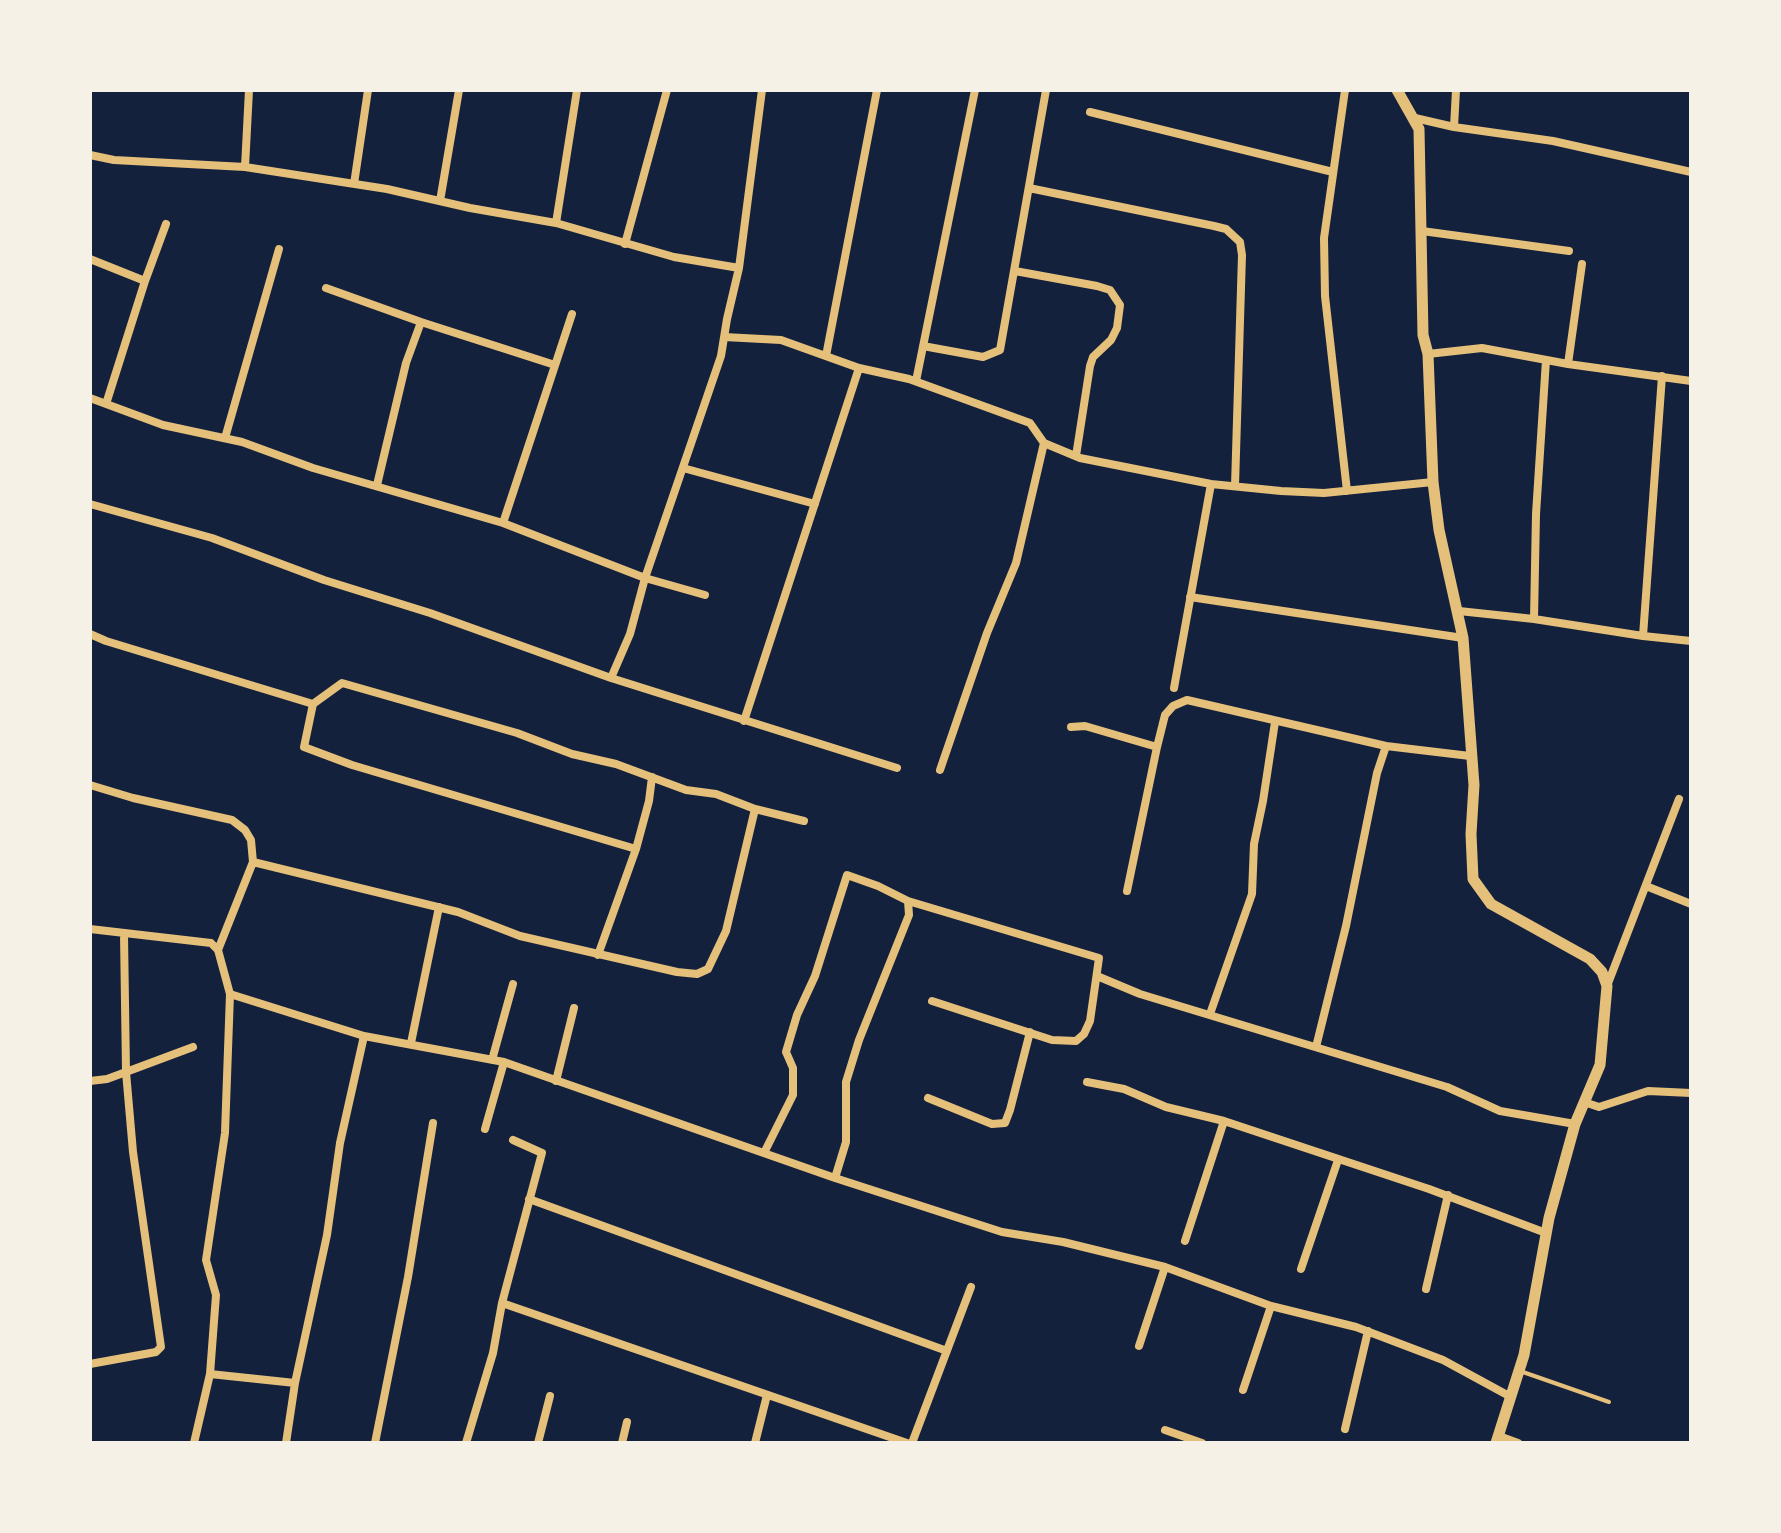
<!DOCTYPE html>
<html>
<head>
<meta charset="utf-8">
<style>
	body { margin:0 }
	#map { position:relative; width:1781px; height:1533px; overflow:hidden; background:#14213d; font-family:"Space Grotesk",sans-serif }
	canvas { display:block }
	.frame { position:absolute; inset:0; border:92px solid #f6f1e7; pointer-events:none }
</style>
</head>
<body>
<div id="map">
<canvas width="1781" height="1533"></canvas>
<div class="frame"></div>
</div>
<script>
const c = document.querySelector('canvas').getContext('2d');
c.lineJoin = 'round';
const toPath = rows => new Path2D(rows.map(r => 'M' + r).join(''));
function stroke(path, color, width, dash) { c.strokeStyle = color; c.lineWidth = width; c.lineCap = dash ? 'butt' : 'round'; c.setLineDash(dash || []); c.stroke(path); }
const service = toPath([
	[1520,1371,1609,1402]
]);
const minor = toPath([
	[1345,90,1324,238,1325,296,1347,491],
	[1090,112,1333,172],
	[1415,118,1454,127,1553,141,1691,172],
	[1454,127,1456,90],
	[90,155,114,160,245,167,387,189,470,208,556,223,674,257,739,268],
	[245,167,249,90],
	[354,184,368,90],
	[1029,188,1214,226,1226,229,1240,242,1242,255,1235,486],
	[440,201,459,90],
	[556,223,577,90],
	[1422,231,1569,251],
	[625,244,667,90],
	[90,259,145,281,166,224],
	[1015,271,1097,286,1110,290,1120,305,1117,328,1111,340,1093,357,1090,366,1076,456],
	[326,288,421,322],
	[724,337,781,340,859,368,909,379,1030,423,1044,443,1080,458,1211,484,1281,491,1324,493,1433,482],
	[923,346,983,357,1000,350,1046,90],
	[1428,354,1482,348,1568,364,1691,381],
	[826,356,877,90],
	[1568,364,1582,264],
	[916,381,975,90],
	[90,398,163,425,242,442,313,468,503,523,645,578,705,595],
	[106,404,145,281],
	[225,438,279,249],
	[683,468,815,504],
	[377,485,406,363,421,322,555,365],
	[90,504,212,538,324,580,430,613,611,678,630,634,645,578,721,356,727,319,739,268,762,90],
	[503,523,572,314],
	[1190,597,1463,638],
	[1459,611,1534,619,1643,636,1691,641],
	[1534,619,1536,514,1546,360],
	[90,634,106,641,313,704,304,747,352,765,636,849,649,801,652,777],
	[1643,636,1662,376],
	[611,678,897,768],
	[1174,688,1211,484],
	[313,704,342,683,517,733,572,754,616,764,686,790,716,794,755,809],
	[744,721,859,368],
	[1071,727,1085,726,1157,747,1165,715,1173,706,1187,700,1386,746],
	[940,770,987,633,1016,563,1044,443],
	[90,785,133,798,232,820,245,830,251,840,253,862,458,912,520,936,677,972,697,974,708,969,726,931,755,809,804,821],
	[1646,886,1691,904],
	[1127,891,1157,747],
	[908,901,1099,958,1090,1021,1084,1034,1076,1041,1052,1040,932,1001],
	[90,929,211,943,218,950,230,994,364,1036,504,1062,835,1178,1002,1232,1063,1242,1165,1267,1271,1306,1356,1327,1443,1360,1511,1397],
	[218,950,253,862],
	[598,955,636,849],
	[1097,976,1140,994,1447,1087,1500,1111,1575,1124],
	[1607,986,1679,799],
	[1210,1014,1252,894,1254,844,1263,801,1275,722],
	[411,1043,439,907],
	[1316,1047,1346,926,1377,773,1386,746,1470,756],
	[492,1060,513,984],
	[90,1081,107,1079,126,1072,124,934],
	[556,1081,574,1008],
	[1087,1082,1124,1089,1166,1107,1224,1121,1429,1189,1546,1233],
	[928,1098,992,1124,1005,1123,1010,1110,1030,1032],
	[1584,1102,1599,1107,1648,1091,1691,1093],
	[485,1129,504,1062],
	[764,1153,793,1095,793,1068,786,1052,797,1015,815,976,847,875,878,886,908,901,909,915,859,1040,846,1082,846,1142,835,1178],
	[529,1199,947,1351],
	[1185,1241,1224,1121],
	[1301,1269,1338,1160],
	[1426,1289,1448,1195],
	[502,1303,907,1443],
	[1139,1346,1165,1267],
	[90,1364,156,1352,161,1347,133,1152,126,1072,193,1047],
	[210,1374,295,1383],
	[1243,1390,1271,1306],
	[1345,1429,1368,1331],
	[1165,1430,1202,1443],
	[1499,1436,1518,1443],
	[194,1443,210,1374,216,1295,206,1260,225,1133,230,994],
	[286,1443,295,1383,327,1235,340,1143,364,1036],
	[375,1443,408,1277,433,1123],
	[466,1443,493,1353,502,1303,542,1153,513,1140],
	[538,1443,550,1396],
	[622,1443,627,1422],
	[755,1443,767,1395],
	[912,1443,971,1287]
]);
const tertiary = toPath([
	[1397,90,1419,129,1423,335,1428,354,1433,482,1439,530,1463,638,1474,785,1471,834,1473,879,1491,904,1590,959,1602,972,1607,986,1600,1065,1575,1124,1549,1218,1524,1355,1496,1443]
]);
stroke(service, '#e5c07b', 4);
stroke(minor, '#e5c07b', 8);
stroke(tertiary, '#e5c07b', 11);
</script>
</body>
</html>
